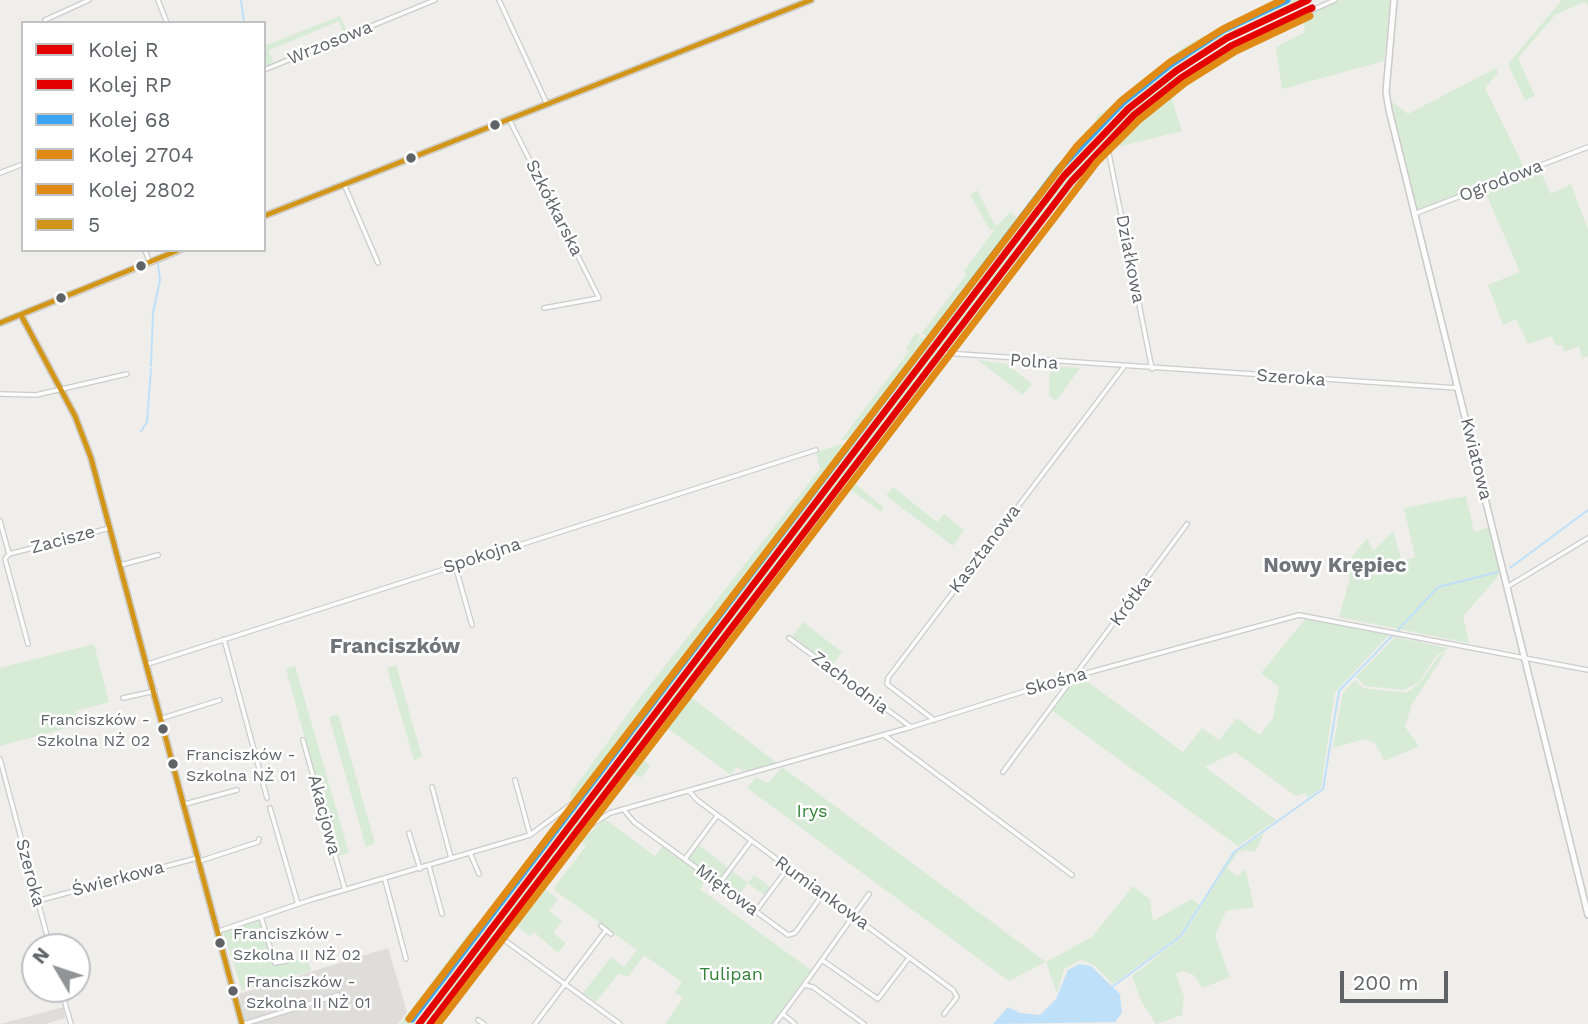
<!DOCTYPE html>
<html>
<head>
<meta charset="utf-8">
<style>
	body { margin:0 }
	#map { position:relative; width:1588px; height:1024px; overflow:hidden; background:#efeeea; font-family:"Work Sans",sans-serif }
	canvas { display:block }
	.legend { position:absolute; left:21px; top:21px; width:245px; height:231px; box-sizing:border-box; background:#fff; border:2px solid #bfc1c3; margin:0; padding:9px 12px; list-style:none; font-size:21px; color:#5f6368 }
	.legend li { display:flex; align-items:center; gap:14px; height:35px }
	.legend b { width:35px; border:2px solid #bfc1c3 }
	.north { position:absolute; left:21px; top:933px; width:70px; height:70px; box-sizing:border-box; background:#fff; border:2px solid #bfc1c3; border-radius:50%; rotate:309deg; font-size:19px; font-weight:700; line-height:28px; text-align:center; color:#5f6368 }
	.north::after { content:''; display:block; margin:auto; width:24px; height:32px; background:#919496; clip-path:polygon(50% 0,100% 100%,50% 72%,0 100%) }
	.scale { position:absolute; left:1340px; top:971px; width:108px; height:32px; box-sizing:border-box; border:4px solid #5f6368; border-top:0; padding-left:9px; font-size:21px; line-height:24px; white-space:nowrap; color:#5f6368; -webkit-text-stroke:5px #fff; paint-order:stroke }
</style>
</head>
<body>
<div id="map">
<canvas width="1588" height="1024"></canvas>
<ul class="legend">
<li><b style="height:9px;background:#e50000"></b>Kolej R</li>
<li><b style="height:9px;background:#e50000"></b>Kolej RP</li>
<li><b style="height:9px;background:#3ea5f4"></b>Kolej 68</li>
<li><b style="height:9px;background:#df8b15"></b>Kolej 2704</li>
<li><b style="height:9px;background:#df8b15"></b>Kolej 2802</li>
<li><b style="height:9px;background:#d1951a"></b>5</li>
</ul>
<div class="north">N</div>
<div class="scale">200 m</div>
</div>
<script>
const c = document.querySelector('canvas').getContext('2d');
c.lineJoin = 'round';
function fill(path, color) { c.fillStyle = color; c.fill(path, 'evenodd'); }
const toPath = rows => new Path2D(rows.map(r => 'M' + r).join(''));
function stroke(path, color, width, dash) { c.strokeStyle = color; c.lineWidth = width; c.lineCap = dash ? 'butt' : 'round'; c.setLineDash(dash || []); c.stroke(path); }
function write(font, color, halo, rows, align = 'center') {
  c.font = font + ' "Work Sans",sans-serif'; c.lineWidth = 5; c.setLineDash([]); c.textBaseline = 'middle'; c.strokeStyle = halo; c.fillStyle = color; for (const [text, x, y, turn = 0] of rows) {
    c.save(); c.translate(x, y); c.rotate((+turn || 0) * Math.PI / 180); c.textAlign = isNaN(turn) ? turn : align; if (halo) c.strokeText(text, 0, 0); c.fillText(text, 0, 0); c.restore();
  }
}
const industrial = toPath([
	[388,948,407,1012,398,1024,246,1024,239,994],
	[64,1007,65,1018,46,1024,0,1024]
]);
const green = toPath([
	[1274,0,1302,0,1242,26,1192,56,1116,115,1060,177,933,343,922,333,966,275,964,271,995,229,990,230,970,195,977,190,996,227,1010,212,1017,218,1055,167,1094,125,1097,116,1118,102,1183,47],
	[1341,0,1390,0,1384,61,1282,89,1276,47,1305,32,1303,17],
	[1562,0,1588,0,1588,6,1584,2,1555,15,1518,58,1535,96,1525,100,1508,64],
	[340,16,348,34,264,68,264,46],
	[339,21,343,33,274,62,268,51],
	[1496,68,1498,73,1485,88,1525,169,1418,212,1391,101,1408,114],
	[1178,72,1182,83,1170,94,1182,131,1104,150,1039,229,1044,235,952,355,937,346,1077,163,1109,129],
	[1534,169,1541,173,1551,194,1571,184,1588,230,1588,356,1582,358,1579,346,1564,352,1562,345,1556,346,1552,336,1528,344,1516,319,1503,325,1488,285,1520,272,1484,189],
	[916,333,920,335,912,359,900,375,850,439,841,440,909,351,906,348],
	[923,337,932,344,580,806,571,800,570,794,638,700,820,469,816,452,852,441,910,365,919,340],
	[935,348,951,357,936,376,932,374,862,465,853,482,884,508,881,512,851,490,842,501,837,502,809,538,804,533,796,544,800,547,781,574,688,695,777,763,746,772,737,767,731,775,666,727,642,758,650,766,641,778,631,773,607,809,592,816,585,809],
	[978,360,1007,364,1032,384,1023,395],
	[1050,366,1080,368,1056,401,1049,396],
	[893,487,937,522,944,514,964,530,953,546,886,496],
	[1466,496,1474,532,1490,527,1501,573,1463,616,1469,643,1339,617,1350,578,1348,562,1367,538,1373,551,1393,531,1402,561,1415,557,1404,508],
	[1306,618,1390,634,1335,692,1321,788,1307,798,1306,793,1296,796,1235,752,1205,767,1276,820,1238,846,1051,710,1073,681,1084,679,1183,752,1202,728,1219,740,1237,718,1260,735,1273,718,1279,687,1261,673],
	[803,622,842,652,831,667,791,638],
	[1395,637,1448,648,1435,657,1419,682,1404,690,1365,686,1356,677],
	[94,644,109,702,76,711,79,725,0,746,0,668],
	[1446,651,1411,706,1405,727,1419,746,1385,761,1375,743,1364,739,1333,748,1343,693,1355,680,1363,688,1406,693,1420,683,1438,657],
	[396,665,422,757,414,760,387,668],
	[295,666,349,853,337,856,286,669],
	[338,714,375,843,366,847,329,717],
	[782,767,1046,962,1092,937,1133,886,1150,899,1153,921,1192,899,1200,905,1181,935,1113,984,1094,965,1081,960,1064,969,1057,994,1046,962,1009,981,747,788,756,777,768,783],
	[576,808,578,809,414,1024,400,1024,473,927,483,929],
	[582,812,590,821,500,937,492,930],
	[605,819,655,856,663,846,688,864,707,878,700,889,811,970,772,1024,665,1024,683,998,675,992,682,982,644,955,628,977,619,973,596,1002,583,993,611,957,624,967,637,950,553,889,586,846,581,841],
	[1265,832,1255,852,1246,850,1238,852,1227,868,1238,877,1245,868,1254,907,1226,911,1215,936,1230,977,1202,988,1194,975,1183,971,1176,974,1184,997,1182,1015,1156,1024,1141,1001,1132,976,1183,936,1234,853],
	[699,845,728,868,718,881,689,859],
	[732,871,748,883,754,875,770,887,764,895,748,883,739,895,723,884],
	[545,889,558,899,549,911,562,921,553,933,566,943,558,953,534,932,530,936,516,926],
	[260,919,274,966,307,956,311,971,242,990,223,932],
	[491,932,499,939,436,1024,421,1024]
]);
const water = toPath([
	[1079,964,1091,966,1120,994,1122,1013,1115,1022,993,1024,1008,1007,1020,1013,1040,1015,1056,999,1068,970]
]);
const stream = toPath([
	[241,0,244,23],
	[151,366,153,313,160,280,158,264],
	[141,431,147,422,151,369],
	[1510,568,1588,510],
	[1398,630,1438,587,1498,572],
	[1112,987,1181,936,1234,852,1323,789,1339,691,1393,635]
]);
const street = toPath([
	[158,0,167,23],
	[499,0,547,104],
	[45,20,89,0],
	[264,70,435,0],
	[1186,78,1249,38,1335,0],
	[509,119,599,298,544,308],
	[1108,149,1152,369],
	[0,173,23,164],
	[344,184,378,263],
	[1414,214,1588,147],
	[145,250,149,261],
	[945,353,1457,388],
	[0,394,36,395,127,374],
	[0,521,9,554,110,528],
	[9,554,5,559,28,644],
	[121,565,158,555],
	[455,565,472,625],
	[1507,587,1588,538],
	[789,638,911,727],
	[224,639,267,798],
	[148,664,816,450],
	[123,698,155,691],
	[163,718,220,700],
	[934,720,887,684,888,678,1123,368],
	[884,735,1072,875],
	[303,740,345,890],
	[0,759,50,947],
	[1003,772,1187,524],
	[515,780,530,835],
	[432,787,451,858],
	[689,791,697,800,953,990,957,997,944,1014],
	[185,804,237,790],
	[270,808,298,904],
	[624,810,634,822,788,935,795,933,823,894],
	[409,833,420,869],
	[470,853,479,874],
	[685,859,717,816],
	[200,861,258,842,259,839],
	[429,866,442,914],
	[385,880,406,959],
	[719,884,751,841],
	[37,901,197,858],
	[756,911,788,868],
	[261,917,275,963,287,961],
	[601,926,611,934],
	[219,931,310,900,530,835,573,803],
	[503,939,620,1024],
	[822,960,878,999,909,958],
	[804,985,869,894],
	[61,989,71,1024],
	[783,1014,795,1024],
	[478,1020,484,1024],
	[244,1024,338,995],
	[438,1024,588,827,610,813,911,727,1054,682,1299,615,1588,670],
	[535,1024,606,930],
	[775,1024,804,985,813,987,864,1024]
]);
const secondary = toPath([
	[1394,0,1386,92,1389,110,1588,915],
	[264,216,811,0],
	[21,315,75,416,91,458,242,1024],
	[0,323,180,250]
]);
const bus1 = toPath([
	[264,216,811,0],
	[21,315,75,416,91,458,242,1024],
	[0,323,179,250]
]);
const rail1 = toPath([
	[419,1024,1064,176,1128,109,1176,71,1227,38,1308,0]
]);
const rail2 = toPath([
	[430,1024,1071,182,1134,115,1181,78,1231,46,1312,8]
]);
const rail3 = toPath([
	[412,1019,1058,170,1122,103,1171,64,1223,30,1287,0]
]);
const rail4 = toPath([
	[409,1019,1077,146,1121,101,1170,62,1223,29,1282,0]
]);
const rail5 = toPath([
	[438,1024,1097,162,1139,120,1185,83,1236,51,1310,16]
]);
const markers = [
	[495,125,6,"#5f6368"],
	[411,158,6,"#5f6368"],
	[141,266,6,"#5f6368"],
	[61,298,6,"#5f6368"],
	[163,729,6,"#5f6368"],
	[173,764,6,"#5f6368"],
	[220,943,6,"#5f6368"],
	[233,991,6,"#5f6368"]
];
const busNames = [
	["Franciszków -",150,720,"right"],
	["Szkolna NŻ 02",150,741,"right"],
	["Franciszków -",186,755],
	["Szkolna NŻ 01",186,776],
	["Franciszków -",233,934],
	["Szkolna II NŻ 02",233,955],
	["Franciszków -",246,982],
	["Szkolna II NŻ 01",246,1003]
];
const streetNames = [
	["Wrzosowa",330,43,-22],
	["Ogrodowa",1501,181,-21],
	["Szkółkarska",554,208,63],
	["Działkowa",1130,259,79],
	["Polna",1034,362,4],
	["Szeroka",1291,378,4],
	["Kwiatowa",1476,459,76],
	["Zacisze",63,540,-15],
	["Kasztanowa",985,549,-53],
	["Spokojna",482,556,-18],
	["Krótka",1131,601,-54],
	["Skośna",1056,682,-16],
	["Zachodnia",850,683,37],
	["Akacjowa",324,815,75],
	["Szeroka",30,873,75],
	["Świerkowa",118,879,-15],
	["Miętowa",727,890,37],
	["Rumiankowa",822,893,36]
];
const parkNames = [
	["Irys",812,812],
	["Tulipan",731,975]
];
const quarterNames = [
	["Nowy Krępiec",1335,566],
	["Franciszków",395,647]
];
fill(industrial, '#dfddda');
fill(green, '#d8ebd6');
fill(water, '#bfe0f9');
stroke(stream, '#bfe0f9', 2);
stroke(street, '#cbcccc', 6);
stroke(secondary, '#cacacb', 8);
stroke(street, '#fdfcfc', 3.5);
stroke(secondary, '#fdfcfc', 5);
stroke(bus1, '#d1951a', 5);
stroke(rail1, '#e50000', 7);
stroke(rail2, '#e50000', 7);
stroke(rail3, '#3ea5f4', 7);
stroke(rail4, '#df8b15', 7);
stroke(rail5, '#df8b15', 7);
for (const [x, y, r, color] of markers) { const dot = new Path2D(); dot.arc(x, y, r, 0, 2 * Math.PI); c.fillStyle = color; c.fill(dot); stroke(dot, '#fff', 2.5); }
write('16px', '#5f6368', '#fff', busNames, 'left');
write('18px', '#5f6368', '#fff', streetNames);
write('18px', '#348238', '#fff', parkNames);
write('bold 21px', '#70757a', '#fff', quarterNames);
</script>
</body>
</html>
